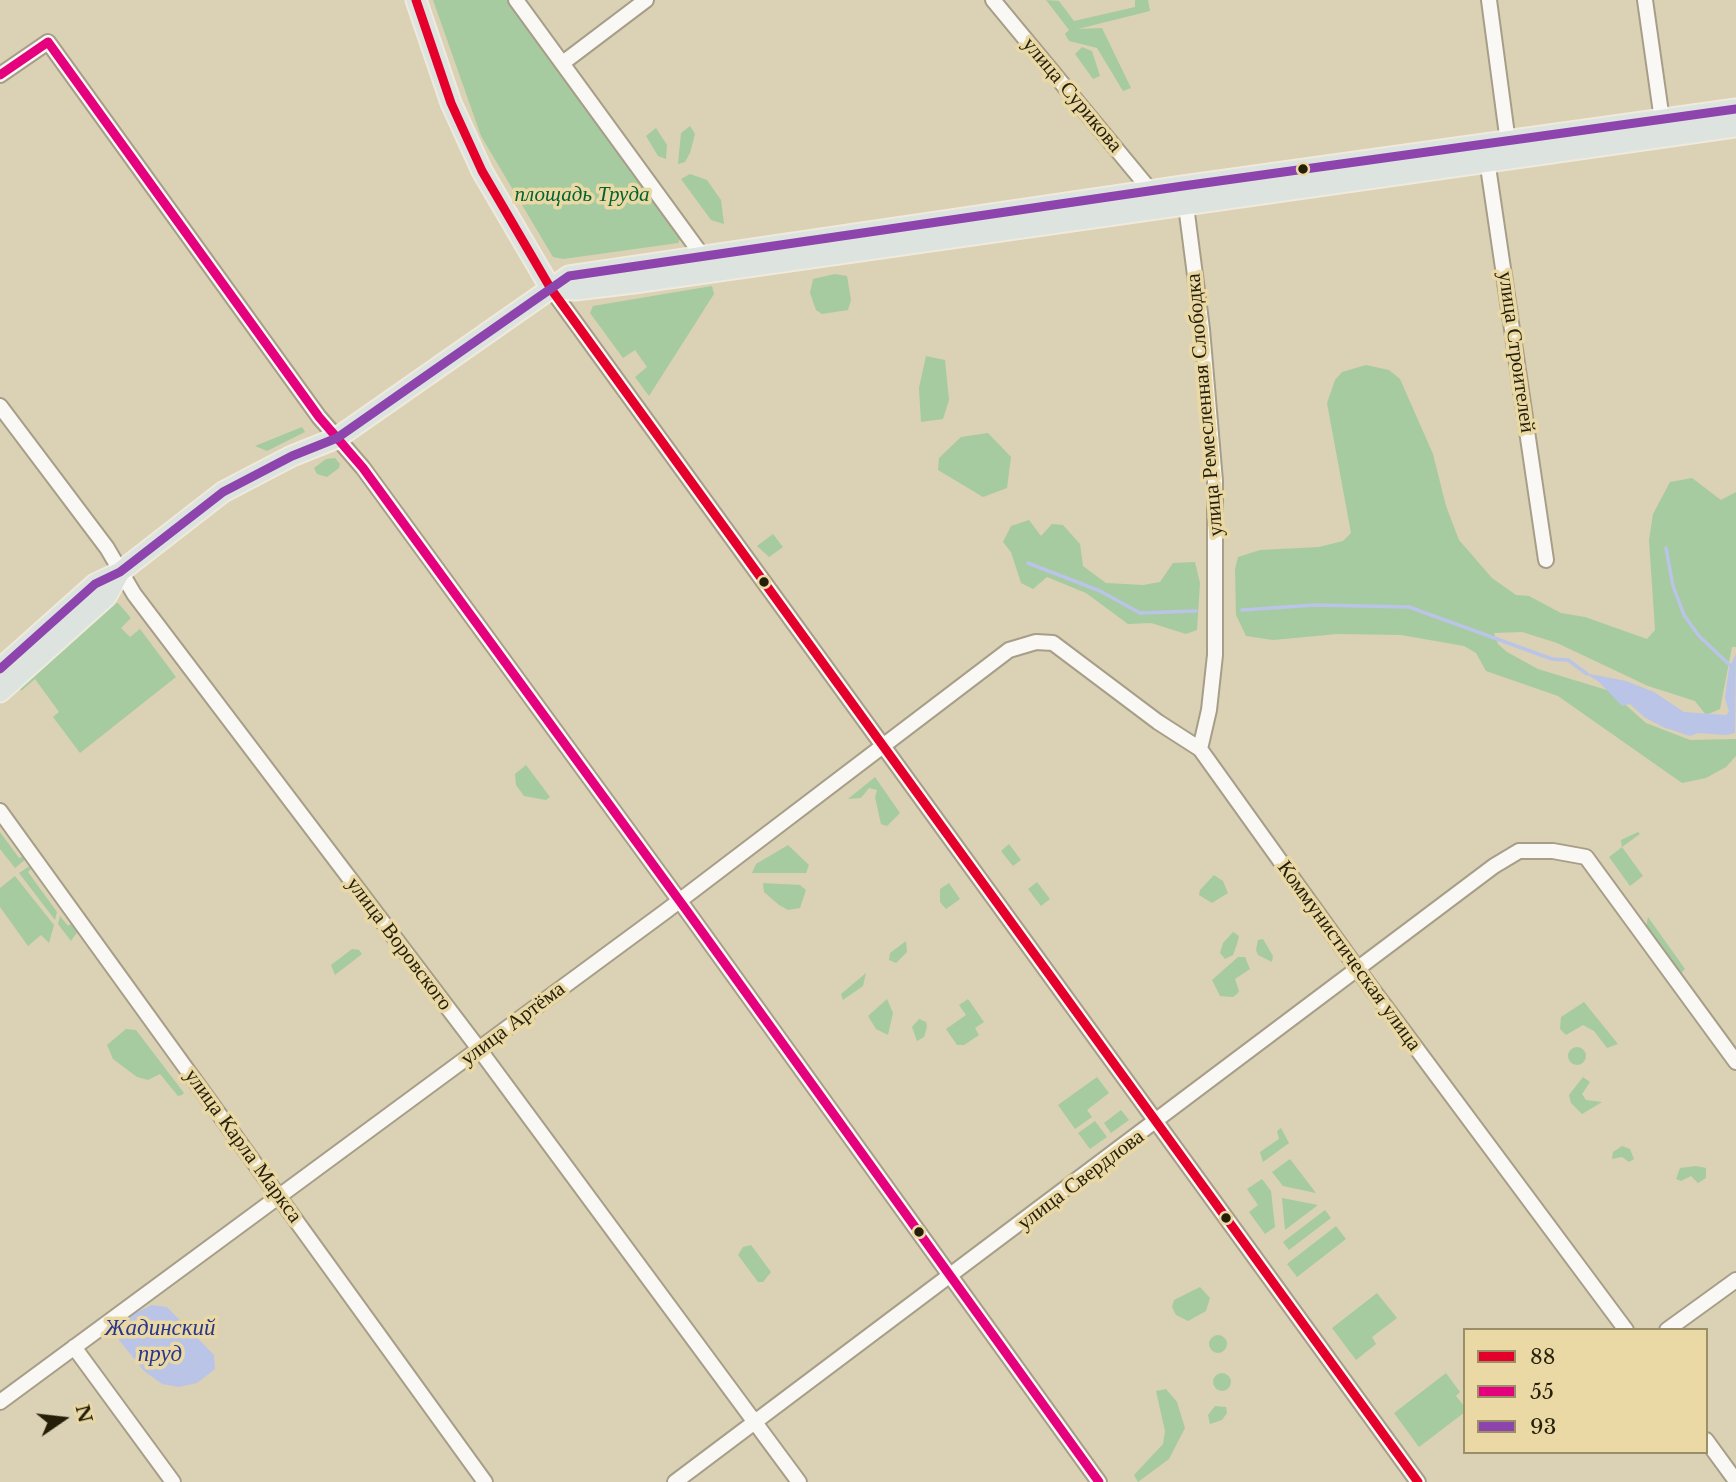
<!DOCTYPE html>
<html>
<head>
<meta charset="utf-8">
<style>
	body { margin:0 }
	#map { position:relative; width:1736px; height:1482px; overflow:hidden; background:#dbd1b4; font-family:"Libre Baskerville",serif }
	canvas { display:block }
	.legend { position:absolute; left:1463px; top:1328px; width:245px; height:126px; box-sizing:border-box; background:#ead9a5; border:2px solid #9b8f67; margin:0; padding:9px 12px; list-style:none; font-size:21px; color:#251f0a }
	.legend li { display:flex; align-items:center; gap:14px; height:35px }
	.legend b { width:35px; border:2px solid #9b8f67 }
	.north { position:absolute; left:28px; top:1384px; width:70px; height:70px; -webkit-text-stroke:5px #ead9a5; paint-order:stroke; rotate:76deg; font-size:19px; font-weight:700; line-height:28px; text-align:center; color:#251f0a }
	.north::after { content:''; display:block; margin:auto; width:24px; height:32px; background:#251f0a; clip-path:polygon(50% 0,100% 100%,50% 72%,0 100%) }
</style>
</head>
<body>
<div id="map">
<canvas width="1736" height="1482"></canvas>
<ul class="legend">
<li><b style="height:9px;background:#e4002b"></b>88</li>
<li><b style="height:9px;background:#e5007d"></b>55</li>
<li><b style="height:9px;background:#8e44ad"></b>93</li>
</ul>
<div class="north">N</div>
</div>
<script>
const c = document.querySelector('canvas').getContext('2d');
c.lineJoin = 'round';
function fill(path, color) { c.fillStyle = color; c.fill(path, 'evenodd'); }
const toPath = rows => new Path2D(rows.map(r => 'M' + r).join(''));
function stroke(path, color, width, dash) { c.strokeStyle = color; c.lineWidth = width; c.lineCap = dash ? 'butt' : 'round'; c.setLineDash(dash || []); c.stroke(path); }
function write(font, color, halo, rows, align = 'center') {
  c.font = font + ' "Libre Baskerville",serif'; c.lineWidth = 7; c.setLineDash([]); c.textBaseline = 'middle'; c.strokeStyle = halo; c.fillStyle = color; for (const [text, x, y, turn = 0] of rows) {
    c.save(); c.translate(x, y); c.rotate((+turn || 0) * Math.PI / 180); c.textAlign = isNaN(turn) ? turn : align; if (halo) c.strokeText(text, 0, 0); c.fillText(text, 0, 0); c.restore();
  }
}
const green = toPath([
	[433,0,509,0,681,237,678,243,563,259,553,257,481,136],
	[1046,0,1059,1,1074,21,1135,7,1135,0,1148,0,1150,11,1078,29,1102,28,1131,88,1123,91,1097,48,1069,41,1065,34,1069,30],
	[1082,47,1092,51,1100,76,1093,79,1075,54],
	[690,126,695,134,690,153,685,162,678,164,681,133],
	[656,128,667,145,666,159,658,156,646,136],
	[690,174,707,180,721,200,724,224,711,220,681,179],
	[835,274,847,276,851,300,848,310,822,314,816,310,810,293,813,279],
	[712,286,714,294,649,396,635,377,647,367,635,350,623,358,590,313,593,306],
	[926,356,945,360,949,400,943,419,921,422,919,388],
	[1366,365,1389,370,1400,379,1433,454,1446,506,1459,540,1492,578,1516,595,1529,596,1561,613,1585,617,1647,639,1655,630,1649,540,1653,514,1670,482,1692,478,1721,500,1736,492,1736,647,1732,647,1720,709,1706,715,1695,701,1648,686,1557,643,1522,632,1494,633,1498,644,1507,652,1538,669,1610,691,1646,723,1690,740,1736,739,1736,756,1726,767,1706,778,1682,783,1558,696,1486,671,1476,653,1464,646,1401,635,1337,634,1273,640,1246,636,1236,615,1235,569,1238,557,1260,550,1319,547,1343,541,1351,533,1327,403,1335,380,1342,372],
	[302,427,305,432,267,451,255,446],
	[988,433,1011,457,1007,488,983,497,938,470,939,458,961,437],
	[335,458,340,464,339,468,327,477,317,474,314,468,326,459],
	[1029,520,1041,536,1052,524,1063,525,1080,544,1083,566,1106,583,1143,585,1160,582,1173,563,1195,562,1200,583,1197,630,1186,634,1151,623,1128,624,1086,593,1047,577,1033,589,1021,583,1011,552,1003,542,1011,526],
	[773,534,783,547,769,557,757,546],
	[118,603,131,618,121,628,130,637,140,629,176,677,80,753,53,717,59,712,35,679,21,691,19,685,112,604],
	[526,765,550,797,546,800,524,796,516,785,515,774],
	[875,777,900,813,887,826,881,824,875,797,877,790,869,788,861,798,848,799],
	[0,832,19,858,25,855,26,859,15,868,0,849],
	[1638,832,1640,834,1622,847,1643,876,1630,886,1609,857,1622,847,1621,840],
	[1009,844,1021,860,1013,866,1001,851],
	[788,845,809,865,806,873,752,873,756,864],
	[28,867,33,867,28,872,57,912,55,920,19,873],
	[1214,875,1223,881,1228,893,1212,903,1199,895,1200,890],
	[15,876,54,925,49,943,41,935,28,946,0,907,0,888],
	[1037,882,1050,899,1041,906,1028,889],
	[763,883,800,885,806,890,800,908,788,910,779,905,764,892],
	[949,883,960,899,946,909,940,902,940,889],
	[60,916,68,926,72,923,78,931,71,941,58,924],
	[1648,917,1685,969,1680,974,1646,927],
	[1233,932,1239,936,1237,944,1233,955,1225,959,1220,953,1223,943],
	[1263,939,1273,956,1272,962,1258,955,1256,950,1258,940],
	[906,941,907,952,896,963,889,960,890,953],
	[352,949,359,950,362,954,335,975,331,965],
	[1238,957,1245,957,1250,969,1235,979,1239,991,1237,994,1233,997,1220,996,1212,980],
	[866,973,863,986,843,1000,841,994],
	[887,999,893,1013,888,1035,876,1029,868,1016],
	[968,999,984,1022,975,1028,979,1035,964,1045,957,1045,946,1029,966,1015,959,1005],
	[1584,1002,1618,1044,1607,1048,1594,1031,1583,1025,1566,1035,1560,1029,1561,1017],
	[919,1019,926,1022,927,1027,924,1037,917,1041,912,1027],
	[126,1029,136,1030,184,1093,182,1095,178,1096,160,1074,148,1080,137,1077,113,1059,107,1045],
	'1568 1056a9 9 0 1 1 18 0a9 9 0 1 1-18 0Z',
	[1097,1077,1109,1093,1087,1110,1092,1117,1075,1129,1058,1105],
	[1583,1077,1590,1082,1582,1094,1586,1100,1602,1102,1582,1114,1571,1103,1569,1095],
	[1121,1110,1129,1120,1111,1133,1104,1123],
	[1095,1121,1107,1137,1090,1149,1078,1133],
	[1281,1128,1289,1143,1263,1162,1260,1152,1279,1139,1277,1131],
	[1622,1146,1630,1149,1634,1159,1629,1162,1622,1157,1612,1159,1613,1152],
	[1290,1159,1316,1193,1283,1186,1272,1172],
	[1696,1166,1706,1168,1706,1178,1698,1183,1691,1176,1681,1181,1676,1179,1680,1168],
	[1262,1179,1271,1191,1275,1227,1265,1234,1249,1212,1258,1205,1247,1189],
	[1282,1198,1318,1205,1285,1230],
	[1325,1210,1331,1218,1289,1250,1283,1242],
	[1336,1226,1346,1239,1297,1277,1287,1264],
	[751,1245,771,1272,763,1282,758,1282,738,1255,743,1247],
	[1200,1287,1210,1298,1206,1311,1188,1321,1176,1315,1172,1307,1174,1300],
	[1377,1293,1397,1318,1372,1337,1376,1344,1356,1360,1332,1328],
	'1209 1344a9 9 0 1 1 18 0a9 9 0 1 1-18 0Z',
	'1213 1382a9 9 0 1 1 18 0a9 9 0 1 1-18 0Z',
	[1446,1373,1460,1392,1456,1396,1465,1407,1465,1412,1419,1447,1394,1413],
	[1166,1389,1177,1402,1185,1428,1169,1459,1138,1482,1134,1475,1163,1444,1165,1431,1156,1391],
	[1215,1406,1226,1407,1227,1413,1222,1420,1210,1424,1208,1415]
]);
const water = toPath([
	[1736,654,1735,733,1726,735,1698,733,1690,736,1663,727,1644,717,1630,704,1622,706,1599,682,1585,673,1626,681,1654,692,1684,712,1726,715,1729,712,1725,698,1729,668],
	[152,1305,167,1307,214,1355,215,1369,197,1383,179,1387,162,1384,144,1371,119,1340,122,1325,135,1313]
]);
const stream = toPath([
	[1666,548,1673,586,1684,615,1699,636,1733,668],
	[1028,563,1100,591,1140,613,1196,611],
	[1242,610,1315,605,1409,607,1552,659,1568,660,1587,674]
]);
const minor = toPath([
	[516,0,707,262],
	[993,0,1151,191],
	[1489,0,1509,150],
	[1645,0,1662,120],
	[564,62,646,0],
	[0,75,48,42,319,417,363,468,687,911,1099,1482],
	[1486,153,1546,560],
	[1185,198,1202,329,1215,481,1215,655,1209,710,1200,749],
	[551,289,1418,1482],
	[0,406,107,548,134,594,479,1049,799,1482],
	[0,811,485,1482],
	[1667,1330,1736,1280],
	[74,1347,173,1482],
	[0,1402,666,911,1009,650,1036,642,1053,643,1158,722,1200,749,1367,982,1626,1330],
	[1706,1440,1736,1481],
	[675,1482,1494,866,1519,851,1553,851,1586,857,1736,1062]
]);
const major = toPath([
	[416,0,451,103,482,171,551,289],
	[551,289,575,290,634,283,1736,127],
	[0,669,95,584,120,572,223,492,292,456,337,438,569,276,1183,186,1736,109],
	[0,692,106,597,120,572]
]);
const bus1 = toPath([
	[416,0,451,103,482,171,551,289,1418,1482]
]);
const bus2 = toPath([
	[0,75,48,42,319,417,363,468,687,911,1099,1482]
]);
const bus3 = toPath([
	[0,669,95,584,120,572,223,492,292,456,337,438,569,276,1183,186,1736,109]
]);
const markers = [
	[1303,169,6,"#251f0a"],
	[764,582,6,"#251f0a"],
	[1226,1218,6,"#251f0a"],
	[919,1232,6,"#251f0a"]
];
const streetNames = [
	["улица Сурикова",1072,95,50],
	["улица Строителей",1516,352,82],
	["улица Ремесленная Слободка",1205,405,-95],
	["улица Воровского",399,944,53],
	["Коммунистическая улица",1349,956,54],
	["улица Артёма",513,1024,-37],
	["улица Карла Маркса",243,1146,54],
	["улица Свердлова",1081,1180,-37]
];
const parkNames = [
	["площадь Труда",582,195]
];
const waterNames = [
	["Жадинский",160,1329],
	["пруд",160,1355]
];
fill(green, '#a6cba0');
fill(water, '#bac4e6');
stroke(stream, '#bac4e6', 3.5);
stroke(minor, '#a69e88', 18);
stroke(major, '#efeadd', 23);
stroke(minor, '#faf8f4', 14);
stroke(major, '#dde3df', 19);
stroke(bus1, '#e4002b', 9);
stroke(bus2, '#e5007d', 9);
stroke(bus3, '#8e44ad', 9);
for (const [x, y, r, color] of markers) { const dot = new Path2D(); dot.arc(x, y, r, 0, 2 * Math.PI); c.fillStyle = color; c.fill(dot); stroke(dot, '#ead9a5', 2.5); }
write('21px', '#251f0a', '#ead9a5', streetNames);
write('italic 21px', '#036330', '#ead9a5', parkNames);
write('italic 23px', '#2a368c', '#ead9a5', waterNames);
</script>
</body>
</html>
